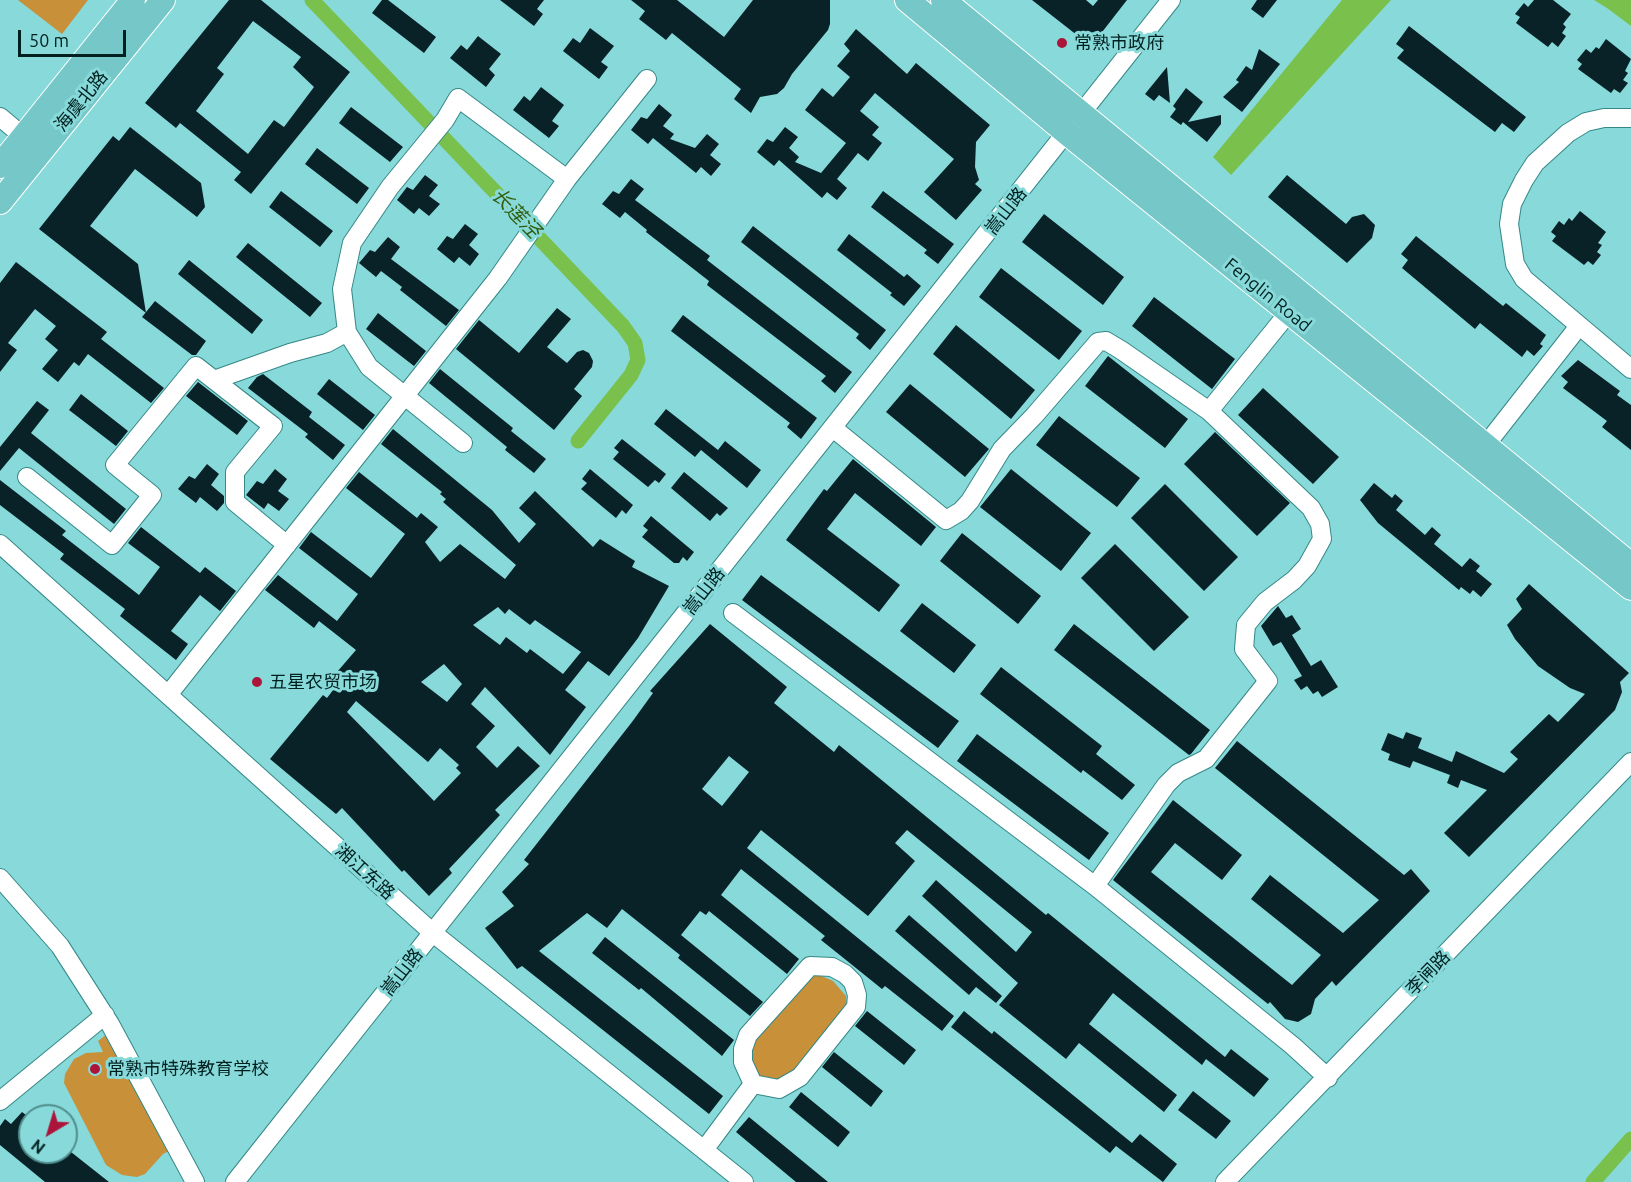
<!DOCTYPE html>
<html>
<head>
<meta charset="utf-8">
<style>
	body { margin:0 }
	#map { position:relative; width:1631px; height:1182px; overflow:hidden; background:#88d9d9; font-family:Ubuntu,sans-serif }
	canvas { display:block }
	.north { position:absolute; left:18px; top:1104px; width:60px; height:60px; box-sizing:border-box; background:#88d9d9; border:2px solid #528f8f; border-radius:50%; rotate:218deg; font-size:16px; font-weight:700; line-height:24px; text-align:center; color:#002020 }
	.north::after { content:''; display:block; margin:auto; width:21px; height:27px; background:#ab153b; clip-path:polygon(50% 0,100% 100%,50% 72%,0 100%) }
	.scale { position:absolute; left:18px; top:30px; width:108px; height:27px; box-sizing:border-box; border:3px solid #002020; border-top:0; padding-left:8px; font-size:18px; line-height:21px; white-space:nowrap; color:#002020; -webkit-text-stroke:4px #88d9d9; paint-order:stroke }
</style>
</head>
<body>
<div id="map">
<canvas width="1631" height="1182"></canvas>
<div class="north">N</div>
<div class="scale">50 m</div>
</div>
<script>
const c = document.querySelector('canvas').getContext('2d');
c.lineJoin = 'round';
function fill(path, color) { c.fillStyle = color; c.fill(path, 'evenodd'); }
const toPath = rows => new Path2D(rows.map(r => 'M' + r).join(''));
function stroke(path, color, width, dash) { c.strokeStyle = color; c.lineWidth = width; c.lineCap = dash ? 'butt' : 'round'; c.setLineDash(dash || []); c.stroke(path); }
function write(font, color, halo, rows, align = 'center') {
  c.font = font + ' Ubuntu,"Noto Sans SC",sans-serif'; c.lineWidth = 6; c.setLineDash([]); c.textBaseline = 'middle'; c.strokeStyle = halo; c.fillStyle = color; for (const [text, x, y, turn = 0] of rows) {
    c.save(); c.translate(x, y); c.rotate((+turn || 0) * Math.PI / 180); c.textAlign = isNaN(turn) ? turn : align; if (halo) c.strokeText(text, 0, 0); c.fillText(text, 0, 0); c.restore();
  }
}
const green = toPath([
	[18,0,88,0,62,34],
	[808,974,817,974,833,981,846,996,847,1010,796,1070,778,1081,757,1076,749,1050,753,1040],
	[106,1035,171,1150,163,1154,145,1174,137,1177,122,1175,106,1165,64,1083,65,1074,74,1059,86,1053,103,1052,98,1041]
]);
const water = toPath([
	[1342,0,1391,0,1231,175,1213,157],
	[1594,0,1631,0,1631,26,1607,8]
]);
const canal = toPath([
	[312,0,623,326,635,343,638,360,631,375,578,441],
	[1593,1182,1631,1139]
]);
const building = toPath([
	[229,0,261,0,350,72,251,194,234,180,241,172,180,123,176,128,145,103],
	[253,21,301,57,293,67,314,87,284,127,274,120,248,154,196,111,224,74,217,68],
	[382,0,388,0,436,37,424,53,372,13],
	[500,0,544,0,537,9,543,14,534,26],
	[631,0,677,0,724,37,753,0,830,0,830,24,828,30,792,74,784,88,777,94,760,97,751,113,734,99,741,89,672,33,666,40,639,19,645,11],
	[1032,0,1086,0,1093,6,1098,0,1127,0,1099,36,1095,33,1087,43],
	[1257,0,1277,0,1263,18,1251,9],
	[1534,0,1553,0,1571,14,1563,24,1566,27,1562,33,1566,36,1558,47,1552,42,1548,47,1516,23,1520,17,1515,14,1524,3,1528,7],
	[1409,26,1526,117,1514,132,1502,123,1495,132,1397,58,1404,50,1396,44],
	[590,28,614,46,601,62,608,67,599,79,563,51,573,38,580,43],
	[856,29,907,74,916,63,990,125,976,142,975,167,979,180,975,184,982,190,956,220,924,192,954,159,875,93,860,111,879,127,872,135,882,143,868,161,858,153,837,179,847,188,837,200,827,192,822,198,779,160,774,166,757,152,767,139,773,142,785,127,798,137,789,148,799,157,795,162,821,173,846,143,805,110,822,88,833,97,850,77,837,66,850,51,844,44],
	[478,36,501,54,489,69,495,75,486,87,450,58,461,45,467,50],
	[1606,39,1631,59,1625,71,1628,73,1623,80,1628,83,1620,93,1614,89,1611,93,1578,69,1582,64,1577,60,1586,49,1591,53,1596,47,1599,49],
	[1259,49,1280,64,1242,112,1223,97,1239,82,1236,80,1246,66,1252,70],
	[1167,67,1170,103,1159,95,1154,101,1145,94],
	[541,87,564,105,552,121,559,126,549,138,513,110,524,96,530,101],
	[1186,88,1203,102,1188,122,1221,115,1221,124,1207,142,1183,122,1181,125,1170,117,1176,109,1173,106],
	[659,104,672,115,663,126,674,134,670,139,695,148,707,134,719,144,710,155,721,164,711,176,701,167,696,173,653,138,648,144,631,130,641,117,647,119],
	[351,107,403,147,390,162,339,123],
	[130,127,201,183,205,207,197,217,135,169,90,226,138,264,146,313,39,229,113,136,119,141],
	[317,148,369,188,357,204,305,164],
	[425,175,438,185,429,196,440,204,429,216,419,208,414,214,397,200,407,187,413,190],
	[1287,175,1346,224,1352,217,1364,214,1375,225,1372,238,1347,263,1268,197],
	[631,179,644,189,635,200,710,256,707,260,852,372,835,393,821,381,826,376,707,285,709,281,646,232,647,230,625,212,620,218,602,204,613,191,619,194],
	[281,191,333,231,320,247,269,207],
	[883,191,954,244,938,264,924,253,927,250,871,207],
	[1580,211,1606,232,1598,243,1602,245,1597,252,1601,255,1593,265,1588,261,1584,265,1552,241,1556,236,1551,232,1559,221,1564,225,1569,218,1572,221],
	[1044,214,1124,277,1103,305,1022,242],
	[465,224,478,234,469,245,479,254,470,266,459,257,454,263,437,249,447,236,453,239],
	[753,226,886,330,870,350,856,338,859,334,741,242],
	[849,234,904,277,907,274,921,286,904,306,890,295,892,293,837,250],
	[1416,236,1503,306,1506,303,1546,335,1540,344,1543,346,1534,356,1527,350,1522,357,1480,323,1475,329,1402,268,1408,260,1401,254],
	[388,237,400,247,391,259,459,310,446,326,400,290,402,287,381,271,376,277,359,263,370,250,375,252],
	[248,243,322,303,310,317,236,257],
	[189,260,263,320,252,334,178,274],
	[16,262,107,332,101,339,164,388,151,403,88,354,79,366,74,362,58,382,42,369,58,350,45,339,56,326,35,309,8,343,17,350,0,372,0,283],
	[1001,268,1082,331,1059,360,979,297],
	[1154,297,1235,359,1212,389,1132,326],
	[155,301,206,341,196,355,192,355,142,317],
	[557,308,571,319,547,347,567,363,577,352,583,350,589,353,593,361,592,367,574,389,582,396,554,430,456,349,479,320,519,353],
	[378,313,426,351,414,366,366,329],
	[683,315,817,418,801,439,787,427,790,423,671,331],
	[956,325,1035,390,1011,419,933,354],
	[1108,356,1188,419,1165,448,1085,386],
	[1578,360,1620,391,1617,395,1631,405,1631,450,1602,427,1607,421,1563,388,1568,382,1561,376],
	[440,369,513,428,511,431,546,459,534,473,505,450,507,447,429,383],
	[263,374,312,412,309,417,345,445,333,460,305,437,308,434,248,388,257,377],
	[329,379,375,415,363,430,317,394],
	[198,382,248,421,237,435,186,396],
	[910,384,989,449,965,477,886,412],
	[1263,388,1339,457,1313,484,1238,415],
	[81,394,128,431,116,446,69,410],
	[37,401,49,410,31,433,126,509,114,524,19,448,0,471,0,447],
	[666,409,718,450,725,441,761,470,747,488,701,450,695,457,654,424],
	[1059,416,1140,478,1117,507,1036,445],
	[393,429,492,510,519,543,536,524,519,508,535,491,593,547,600,539,635,561,632,567,669,586,638,638,609,676,588,661,565,690,586,707,550,755,485,687,471,704,495,726,476,747,497,768,518,746,540,766,495,810,500,815,449,869,452,873,429,896,404,870,402,872,342,808,336,814,270,759,323,695,327,698,343,677,337,672,356,650,319,621,314,628,265,590,278,575,337,621,358,594,299,548,311,532,371,578,405,534,346,488,359,472,417,518,421,513,438,527,425,542,440,562,460,544,505,579,516,565,443,502,446,499,440,494,442,492,381,444],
	[498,607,505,614,509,609,530,625,535,620,581,652,563,674,530,649,527,653,506,637,500,645,473,625],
	[444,664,462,684,447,702,421,682],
	[356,701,428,762,440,748,459,765,456,768,461,773,434,801,347,712],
	[1215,432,1290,503,1257,536,1184,464],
	[622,439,666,474,659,483,655,480,648,487,613,459,619,452,614,448],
	[853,459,936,527,921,546,855,493,827,529,900,585,879,612,786,540,824,489,827,491],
	[207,464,219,474,211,485,224,496,224,503,217,511,200,497,196,503,178,489,189,476,195,479],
	[275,469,287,479,278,491,289,499,279,511,268,503,264,509,246,495,257,481,263,484],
	[590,469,633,505,626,514,622,510,616,518,581,489,587,483,582,479],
	[1011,469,1091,533,1061,571,980,507],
	[684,472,728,508,720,516,717,513,710,521,671,488],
	[0,480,66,531,62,535,139,595,160,567,128,543,141,527,200,573,205,567,236,591,220,611,200,595,171,631,188,644,176,660,120,616,125,609,60,559,64,554,0,505],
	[1374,483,1392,498,1395,494,1403,501,1396,510,1425,535,1432,527,1441,535,1434,544,1462,567,1470,558,1480,566,1476,571,1492,584,1481,597,1473,590,1470,594,1461,587,1459,590,1378,523,1360,500],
	[1165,484,1238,557,1204,591,1131,518],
	[651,516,694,552,687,561,683,557,679,563,674,563,642,537,648,530,643,526],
	[962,533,1041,596,1018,624,940,561],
	[1115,544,1189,617,1154,651,1081,578],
	[761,575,959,721,938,748,742,600],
	[1529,584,1629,673,1620,682,1622,692,1615,710,1469,857,1444,833,1487,790,1461,780,1458,788,1447,783,1450,775,1413,761,1410,768,1388,760,1390,754,1381,750,1388,733,1403,739,1406,732,1422,738,1418,748,1452,762,1456,751,1504,773,1518,759,1510,752,1549,714,1558,722,1585,694,1570,688,1538,666,1515,639,1507,625,1522,609,1516,599],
	[922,603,976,645,954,673,900,631],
	[1278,606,1286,618,1292,615,1301,629,1292,635,1311,666,1321,660,1338,687,1322,697,1318,691,1313,694,1307,686,1301,690,1294,680,1302,676,1281,642,1273,646,1261,626],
	[710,624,787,687,774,703,834,752,839,745,1046,915,1048,913,1225,1057,1231,1049,1269,1079,1254,1097,1206,1059,1202,1065,1113,993,1089,1024,1177,1095,1164,1112,1079,1043,1066,1059,999,1005,1018,983,922,896,936,880,1016,952,1032,932,907,830,895,843,915,861,868,916,761,830,747,848,954,1016,942,1031,885,986,882,989,846,960,821,940,825,936,741,869,721,895,799,959,787,974,709,911,706,915,700,911,681,935,763,1002,750,1016,678,958,680,955,622,909,607,928,587,913,539,951,723,1096,709,1114,522,966,517,969,485,928,514,906,502,892,529,864,524,860,632,722,653,693,650,691],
	[729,756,749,772,722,806,702,789],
	[1074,624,1210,730,1191,754,1189,755,1054,650],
	[1001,667,1102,746,1096,754,1135,785,1122,800,1083,770,1081,773,980,694],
	[977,734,1109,833,1089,860,957,761],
	[1237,741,1404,875,1411,869,1430,891,1336,986,1332,981,1315,999,1311,1014,1298,1022,1285,1019,1270,1002,1268,1004,1113,880,1173,800,1242,855,1222,880,1175,843,1151,872,1292,985,1321,955,1251,899,1270,875,1343,933,1379,900,1215,768],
	[909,915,1002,996,996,1003,976,987,969,995,895,931],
	[605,937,734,1040,722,1056,641,988,639,990,592,953],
	[867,1011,916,1050,904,1065,855,1026],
	[964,1011,992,1034,994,1031,1132,1143,1140,1134,1177,1164,1163,1182,1116,1146,1110,1153,951,1027],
	[834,1052,883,1091,871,1107,822,1067],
	[1193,1091,1231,1121,1216,1139,1178,1110],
	[801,1092,850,1132,838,1147,789,1107],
	[22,1112,30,1118,30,1152,71,1152,109,1182,45,1182,0,1145,0,1126,5,1119,11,1124],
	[749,1117,828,1182,796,1182,736,1132]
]);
const minor = toPath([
	[0,117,24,137],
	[1631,118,1604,118,1586,122,1568,133,1535,163,1524,180,1512,204,1509,224,1515,264,1524,279,1631,369],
	[833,428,946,520,961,511,970,501,1002,449,1034,416,1098,342,1106,341,1121,350,1209,411],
	[463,443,369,367,347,332,342,289,352,243,390,187,445,120,458,98,567,179],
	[1485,446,1579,326],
	[27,477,112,545,152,495,115,465,196,366,214,380],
	[0,544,433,933,744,1182],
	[287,545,235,502,235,472,273,426,214,380,290,353,327,343,347,332],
	[733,613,1095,886,1293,1046,1328,1078],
	[168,695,498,278,567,179,647,79],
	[0,878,60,946,110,1024,195,1182],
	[1095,886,1166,785,1178,773,1206,759,1268,681,1244,649,1246,625,1265,602,1294,580,1307,566,1322,539,1320,524,1311,508,1209,411,1289,312],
	[0,1101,105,1015],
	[704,1150,753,1084,779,1089,800,1077,856,1007,857,995,853,982,845,974,832,967,810,966,748,1035,743,1049,743,1062,753,1084],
	[235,1182,1171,0],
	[1225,1182,1631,762]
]);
const major = toPath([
	[907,0,1067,133,1631,588],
	[943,0,1631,565],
	[0,166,133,0],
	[0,202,163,0]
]);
const markers = [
	[1062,43,6,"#ab153b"],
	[257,682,6,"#ab153b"],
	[95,1069,6,"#ab153b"]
];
const poiNames = [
	["常熟市政府",1074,43],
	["五星农贸市场",269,682],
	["常熟市特殊教育学校",107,1069]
];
const streetNames = [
	["海虞北路",81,101,-51],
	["嵩山路",1006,211,-52],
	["Fenglin Road",1268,295,39],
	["嵩山路",704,591,-52],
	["湘江东路",365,872,42],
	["嵩山路",402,972,-52],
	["李闸路",1428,973,-46]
];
const waterNames = [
	["长莲泾",516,213,46]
];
fill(green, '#c79039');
fill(water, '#79c14c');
stroke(canal, '#79c14c', 15);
fill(building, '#082228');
stroke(minor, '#358888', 20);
stroke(major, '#fff', 26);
stroke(minor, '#fff', 18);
stroke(major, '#76c7c8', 24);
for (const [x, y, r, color] of markers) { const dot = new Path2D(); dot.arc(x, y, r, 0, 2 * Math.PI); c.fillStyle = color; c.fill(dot); stroke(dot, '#88d9d9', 2); }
write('18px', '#002020', '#88d9d9', poiNames, 'left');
write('18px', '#002020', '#88d9d9', streetNames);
write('italic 20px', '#315e0e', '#88d9d9', waterNames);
</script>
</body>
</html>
